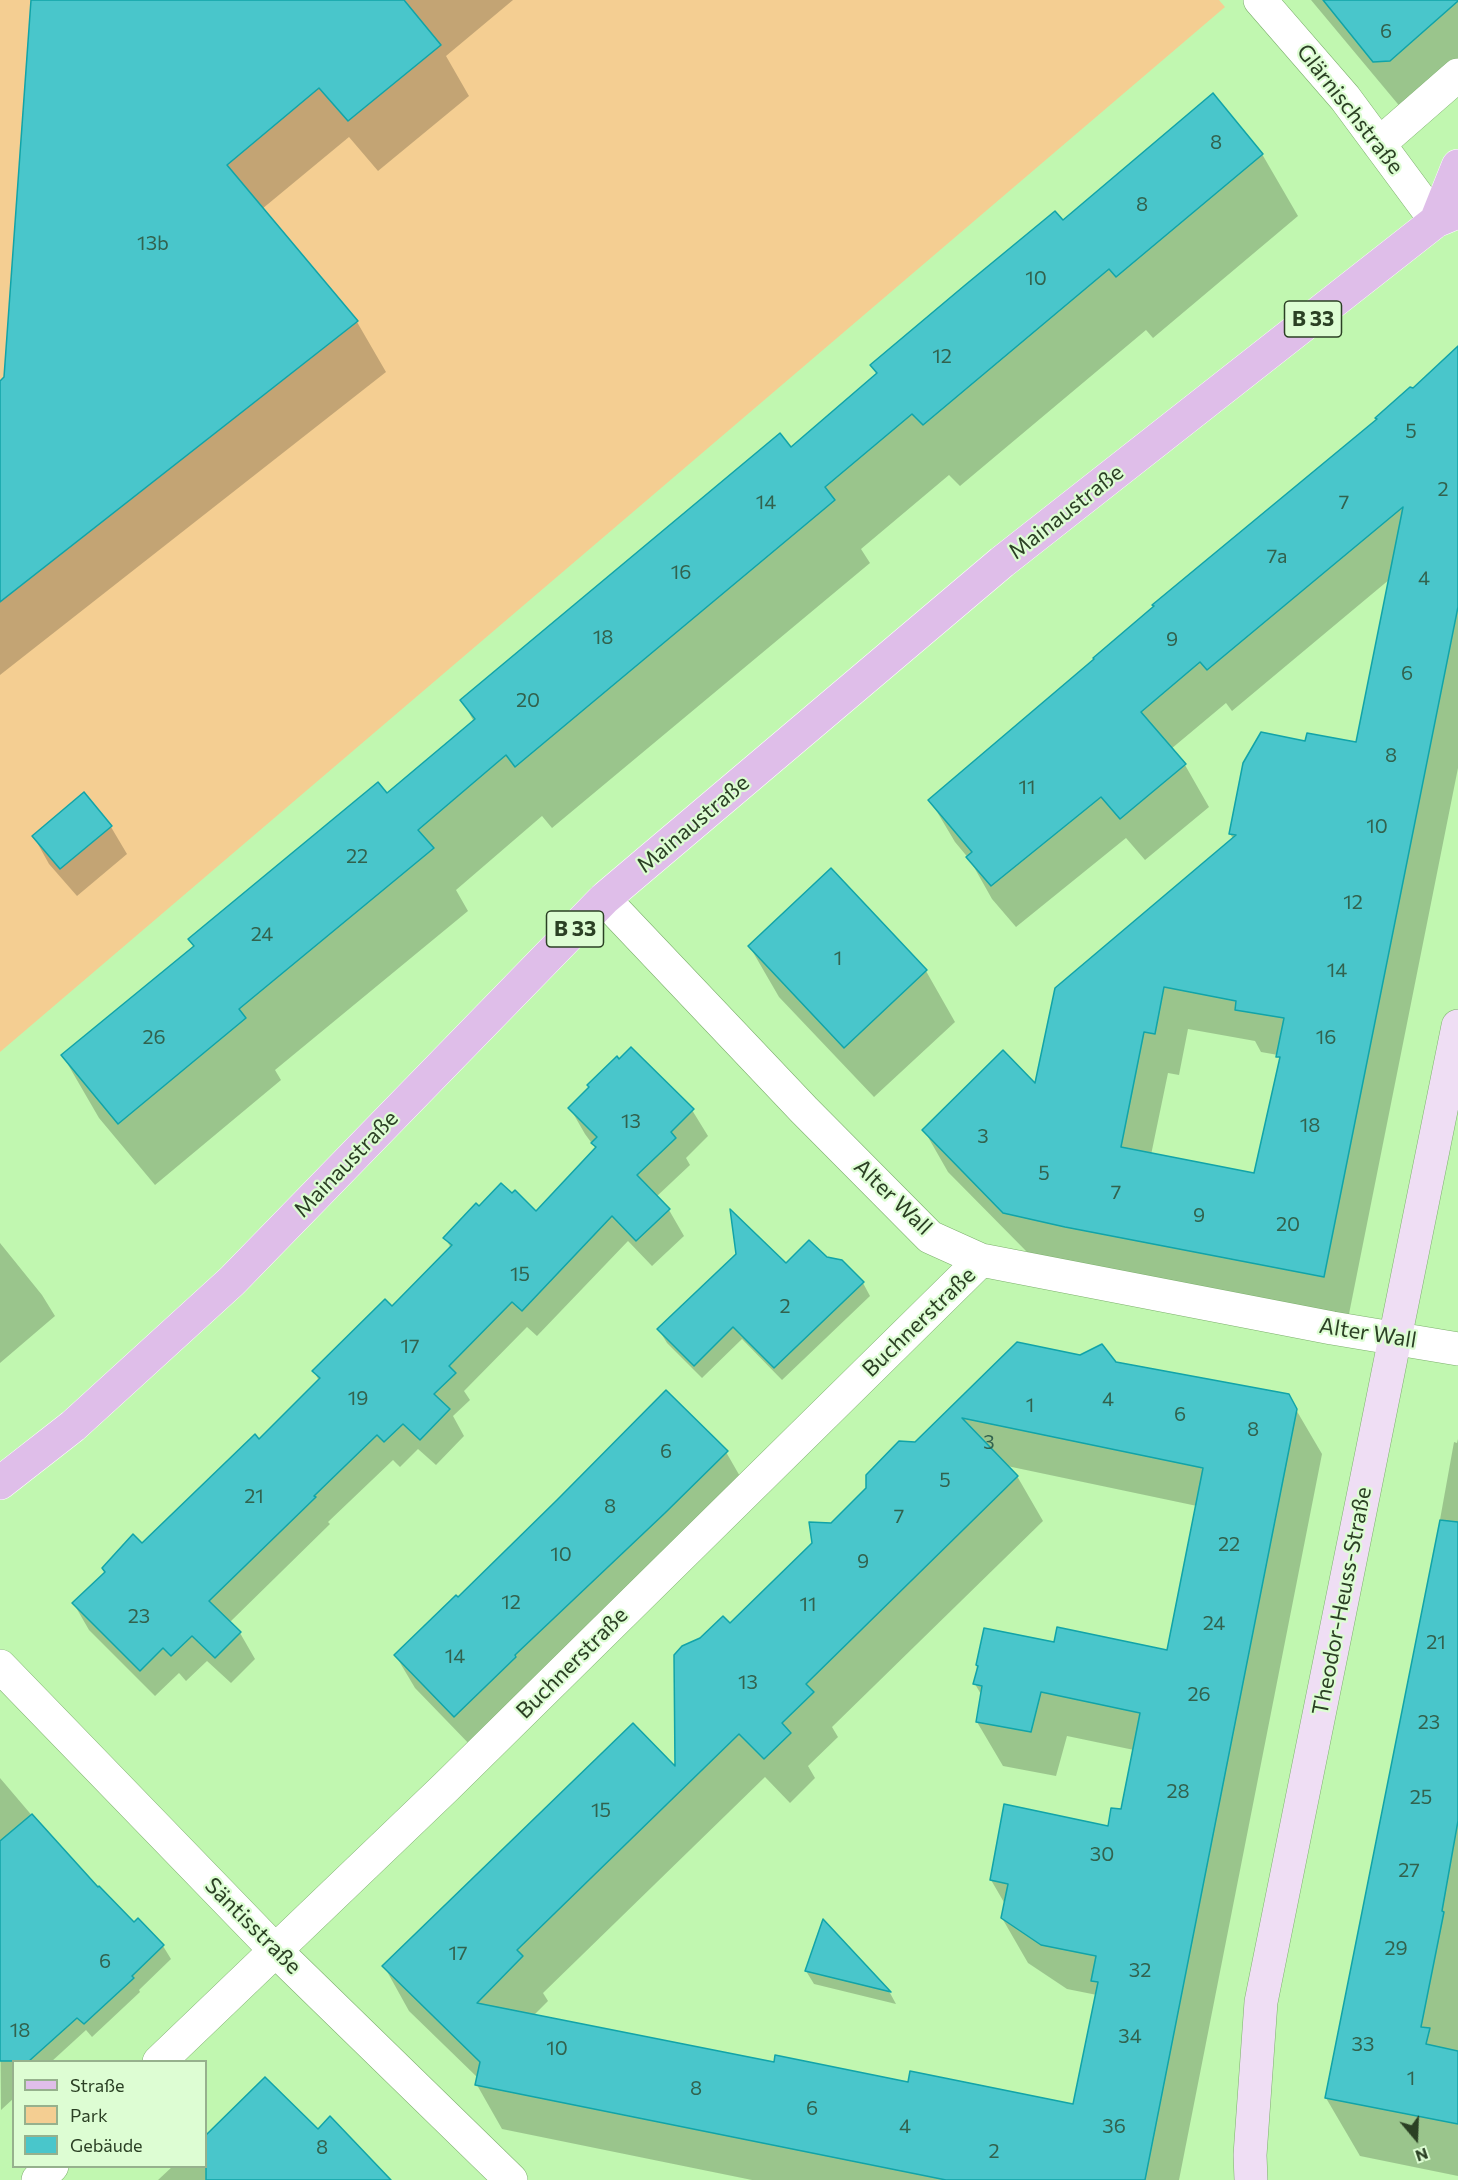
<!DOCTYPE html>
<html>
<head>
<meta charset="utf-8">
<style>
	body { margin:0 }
	#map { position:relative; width:1458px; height:2180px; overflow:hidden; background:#c1f7b0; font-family:Commissioner,sans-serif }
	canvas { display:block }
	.legend { position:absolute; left:12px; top:2060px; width:195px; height:108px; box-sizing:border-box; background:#ddfdd3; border:2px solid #96b18d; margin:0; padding:8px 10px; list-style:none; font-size:18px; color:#2b4024 }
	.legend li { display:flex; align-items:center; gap:12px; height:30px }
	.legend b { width:30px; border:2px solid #96b18d }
	.north { position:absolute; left:1386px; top:2108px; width:60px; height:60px; -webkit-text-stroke:4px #ddfdd3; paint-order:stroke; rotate:161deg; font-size:16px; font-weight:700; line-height:24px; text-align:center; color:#2b4024 }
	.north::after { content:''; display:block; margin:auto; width:21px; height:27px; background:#2b4024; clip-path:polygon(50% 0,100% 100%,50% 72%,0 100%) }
</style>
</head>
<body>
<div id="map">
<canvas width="1458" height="2180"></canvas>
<ul class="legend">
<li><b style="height:8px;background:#dfbee9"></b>Straße</li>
<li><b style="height:16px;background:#f4ce92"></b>Park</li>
<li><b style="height:16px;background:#49c6cb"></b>Gebäude</li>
</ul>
<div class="north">N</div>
</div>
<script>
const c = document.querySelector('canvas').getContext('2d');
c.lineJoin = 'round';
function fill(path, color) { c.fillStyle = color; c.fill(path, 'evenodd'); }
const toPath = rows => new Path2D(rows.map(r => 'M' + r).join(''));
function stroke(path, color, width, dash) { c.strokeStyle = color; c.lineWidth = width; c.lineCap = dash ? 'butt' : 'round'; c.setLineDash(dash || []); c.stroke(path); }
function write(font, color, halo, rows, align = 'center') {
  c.font = font + ' Commissioner,sans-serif'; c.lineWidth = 4.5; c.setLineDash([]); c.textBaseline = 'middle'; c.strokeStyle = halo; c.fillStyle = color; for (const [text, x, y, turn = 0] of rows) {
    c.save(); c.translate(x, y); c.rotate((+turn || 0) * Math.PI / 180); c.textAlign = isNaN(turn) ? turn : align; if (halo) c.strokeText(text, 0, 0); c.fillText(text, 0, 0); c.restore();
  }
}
const green = toPath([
	[0,0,1219,0,1225,7,0,1052]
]);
const shadow = toPath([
	[33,0,513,0,446,56,469,96,378,171,349,137,262,209,357,322,386,372,0,675,0,383,5,378],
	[1311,0,1458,0,1458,73,1402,109],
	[1262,154,1298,216,1153,338,1146,330,960,486,949,475,861,549,870,563,552,828,542,816,456,890,468,911,275,1070,281,1080,155,1185,99,1118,63,1056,195,947,190,939,387,795,474,722,462,700,790,449,877,375,872,366,1062,222],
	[1458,373,1458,768,1348,1319,1029,1254,948,1172,924,1130,1036,1086,1234,840,1230,834,1307,743,1358,744,1390,579,1232,711,1226,703,1171,749,1185,765,1209,807,1145,860,1126,838,1016,927,992,899,970,860,955,842,930,800,1413,390],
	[1188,1029,1255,1041,1261,1052,1278,1055,1281,1062,1256,1174,1151,1155,1168,1073,1179,1075],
	[111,827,127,854,77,896,49,864,34,837],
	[831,870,926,971,955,1022,874,1097,779,997,750,947],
	[570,1108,692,1110,708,1136,686,1158,690,1165,656,1197,669,1210,684,1236,652,1266,628,1241,537,1336,527,1327,464,1391,470,1400,453,1416,464,1436,436,1465,418,1449,400,1467,393,1460,328,1522,330,1524,229,1623,240,1633,255,1659,231,1683,207,1661,186,1681,179,1673,155,1696,89,1630,74,1604,259,1441,319,1381,314,1371,392,1308,451,1248,445,1238,479,1208,536,1213,596,1149,585,1134],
	[0,1243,42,1295,55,1316,0,1363],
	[826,1259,863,1283,870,1296,782,1380,742,1339,702,1378,667,1343,659,1330],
	[1017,1343,1288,1396,1322,1454,1179,2180,752,2180,502,2129,477,2085,478,2078,409,2011,384,1966,676,1770,730,1625],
	[1007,1466,1197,1506,1168,1652,1055,1644,977,1665,975,1684,982,1696,977,1722,1003,1766,1056,1776,1067,1736,1134,1750,1122,1811,1109,1828,991,1880,1005,1904,1002,1918,1028,1963,1067,1989,1097,1995,1074,2106,909,2084,775,2063,533,2016,548,2001,543,1993,765,1777,790,1803,815,1778,808,1766,838,1737,832,1727,1043,1521,1017,1476],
	[1458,1439,1458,2176,1360,2156,1326,2098,1430,1575,1454,1442,1457,1443],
	[726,1452,745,1485,474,1749,415,1688,396,1656,458,1599],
	[0,1778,57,1845,0,1929],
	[138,1920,163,1946,171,1959,139,1990,140,1992,92,2037,86,2030,51,2062,14,2062,14,2098,1,2110,0,1984,134,1924],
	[824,1922,890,1993,896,2004,814,1984,806,1971],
	[265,2079,318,2131,390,2180,158,2180,173,2166,206,2166,206,2135]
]);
const building = toPath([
	[31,0,404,0,441,45,348,121,319,88,227,165,358,321,0,602,0,381,4,377,31,0],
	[1323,0,1458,0,1458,1,1390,61,1373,62,1323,0],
	[1213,93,1263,154,1116,277,1109,269,923,425,912,414,825,487,835,500,515,767,506,755,418,830,434,848,239,1009,246,1018,118,1124,61,1055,194,946,188,939,378,782,387,793,475,719,460,700,780,433,791,447,877,373,870,365,964,286,1055,211,1063,220,1213,93],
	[1458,346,1458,607,1324,1277,1065,1227,1003,1213,922,1130,1003,1050,1035,1083,1055,988,1236,835,1229,834,1243,763,1261,732,1305,741,1307,733,1356,742,1403,507,1207,670,1200,662,1141,712,1186,764,1120,819,1101,797,991,886,966,857,972,852,928,800,1094,659,1093,658,1154,606,1152,605,1377,419,1375,418,1410,387,1413,388,1458,346],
	[1164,987,1236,1001,1235,1010,1284,1018,1276,1057,1280,1057,1254,1173,1121,1147,1144,1032,1155,1034,1164,987],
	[84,792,112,826,60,869,32,836,84,792],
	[831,868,927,970,844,1048,748,946,831,868],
	[631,1047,694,1109,671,1132,676,1138,637,1175,670,1209,636,1241,612,1216,522,1311,512,1302,449,1366,456,1373,434,1394,450,1409,420,1440,403,1424,384,1442,377,1435,314,1496,316,1497,209,1601,241,1632,215,1658,192,1636,171,1656,163,1648,140,1671,72,1603,105,1572,102,1568,133,1534,142,1543,255,1434,259,1439,320,1378,312,1371,385,1299,392,1306,452,1245,443,1238,476,1203,479,1206,501,1183,512,1193,515,1190,536,1211,596,1147,591,1143,597,1137,568,1108,589,1087,587,1085,617,1056,619,1059,631,1047],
	[730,1209,786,1263,809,1240,827,1257,842,1260,864,1282,774,1368,733,1327,694,1366,657,1329,736,1254,730,1209],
	[1017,1342,1080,1355,1102,1344,1116,1362,1289,1394,1297,1409,1145,2180,946,2180,475,2085,480,2062,382,1966,633,1723,675,1766,674,1655,682,1646,700,1638,723,1616,730,1623,812,1543,809,1522,831,1523,866,1488,866,1475,899,1441,915,1442,1017,1342],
	[962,1418,1203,1468,1167,1650,1057,1627,1054,1642,984,1628,976,1665,978,1666,973,1684,982,1686,976,1722,1031,1732,1041,1692,1140,1713,1121,1809,1111,1808,1108,1826,1004,1804,990,1880,1008,1884,1001,1918,1041,1945,1096,1956,1091,1981,1098,1982,1073,2104,910,2071,908,2082,775,2055,774,2062,477,2003,523,1956,517,1950,739,1734,764,1759,791,1733,782,1723,814,1692,806,1684,1018,1476,962,1418],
	[666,1390,728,1451,665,1513,515,1655,516,1657,454,1717,394,1655,456,1595,458,1597,557,1500,666,1390],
	[1440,1520,1458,1522,1458,1821,1442,1911,1444,1912,1421,2027,1430,2028,1426,2044,1458,2051,1458,2124,1325,2098,1440,1520],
	[32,1814,98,1887,99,1886,134,1922,138,1918,164,1945,132,1976,134,1978,84,2024,77,2018,29,2061,0,2061,0,1841,32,1814],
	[823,1919,891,1992,805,1971,823,1919],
	[265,2077,318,2129,330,2116,391,2180,206,2180,206,2135,265,2077]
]);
const minor = toPath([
	[1260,0,1345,98,1436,221],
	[1379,144,1458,75],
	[604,899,804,1110,930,1237,981,1260,1332,1328,1458,1349],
	[0,1666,275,1950,511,2180],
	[159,2062,446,1787,981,1260],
	[38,2180,52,2166]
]);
const secondary = toPath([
	[1251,2180,1250,2155,1261,2002,1458,1026]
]);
const primary = toPath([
	[1436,221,1458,166],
	[0,1483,73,1426,232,1281,604,899,1002,562,1436,221,1458,212]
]);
const numberNames = [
	["6",1386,31],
	["8",1216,142],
	["8",1142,204],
	["13b",153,243],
	["10",1036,278],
	["12",942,356],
	["5",1411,431],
	["2",1443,489],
	["14",766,502],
	["7",1344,502],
	["7a",1277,556],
	["16",681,572],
	["4",1424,578],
	["18",603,637],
	["9",1172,639],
	["6",1407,673],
	["20",528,700],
	["8",1391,755],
	["11",1027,787],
	["10",1377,826],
	["22",357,856],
	["12",1353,902],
	["24",262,934],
	["1",838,958],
	["14",1337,970],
	["26",154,1037],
	["16",1326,1037],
	["13",631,1121],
	["18",1310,1125],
	["3",983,1136],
	["5",1044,1173],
	["7",1116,1192],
	["9",1199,1215],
	["20",1288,1224],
	["15",520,1274],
	["2",785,1306],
	["17",410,1346],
	["19",358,1398],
	["4",1108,1399],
	["1",1030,1405],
	["6",1180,1414],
	["8",1253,1429],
	["3",989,1442],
	["6",666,1451],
	["5",945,1480],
	["21",254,1496],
	["8",610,1506],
	["7",899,1516],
	["22",1229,1544],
	["10",561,1554],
	["9",863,1561],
	["12",511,1602],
	["11",808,1604],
	["23",139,1616],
	["24",1214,1623],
	["21",1436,1642],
	["14",455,1656],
	["13",748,1682],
	["26",1199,1694],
	["23",1429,1722],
	["28",1178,1791],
	["25",1421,1797],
	["15",601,1810],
	["30",1102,1854],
	["27",1409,1870],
	["29",1396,1948],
	["17",458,1953],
	["6",105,1961],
	["32",1140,1970],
	["18",20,2030],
	["34",1130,2036],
	["33",1363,2044],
	["10",557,2048],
	["1",1411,2078],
	["8",696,2088],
	["6",812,2108],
	["4",905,2126],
	["36",1114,2126],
	["8",322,2147],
	["2",994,2151]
];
const shields = [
	[1313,319,57],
	[575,929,57]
];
const shieldNames = [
	["B 33",1313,319],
	["B 33",575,929]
];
const streetNames = [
	["Glärnischstraße",1350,109,52],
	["Mainaustraße",1066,512,-38],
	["Mainaustraße",693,824,-40],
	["Mainaustraße",346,1164,-46],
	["Alter Wall",893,1197,44],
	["Buchnerstraße",919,1322,-44],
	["Alter Wall",1368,1333,9],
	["Theodor-Heuss-Straße",1342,1601,-79],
	["Buchnerstraße",572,1663,-45],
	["Säntisstraße",253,1926,45]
];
fill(green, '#f4ce92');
fill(shadow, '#0003');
fill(building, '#49c6cb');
stroke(building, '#11a4a8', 1.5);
stroke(minor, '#7caf6c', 34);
stroke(secondary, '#7caf6c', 34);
stroke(primary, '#fff', 34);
stroke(minor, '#fff', 33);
stroke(secondary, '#efdef4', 33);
stroke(primary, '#dfbee9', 33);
write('20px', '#32624e', null, numberNames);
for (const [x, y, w] of shields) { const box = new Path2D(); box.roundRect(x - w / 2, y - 18, w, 36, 4.5); c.fillStyle = '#ddfdd3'; c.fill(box); stroke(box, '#2b4024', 1.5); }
write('bold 21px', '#2b4024', null, shieldNames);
write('22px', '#2b4024', '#ddfdd3', streetNames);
</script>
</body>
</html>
